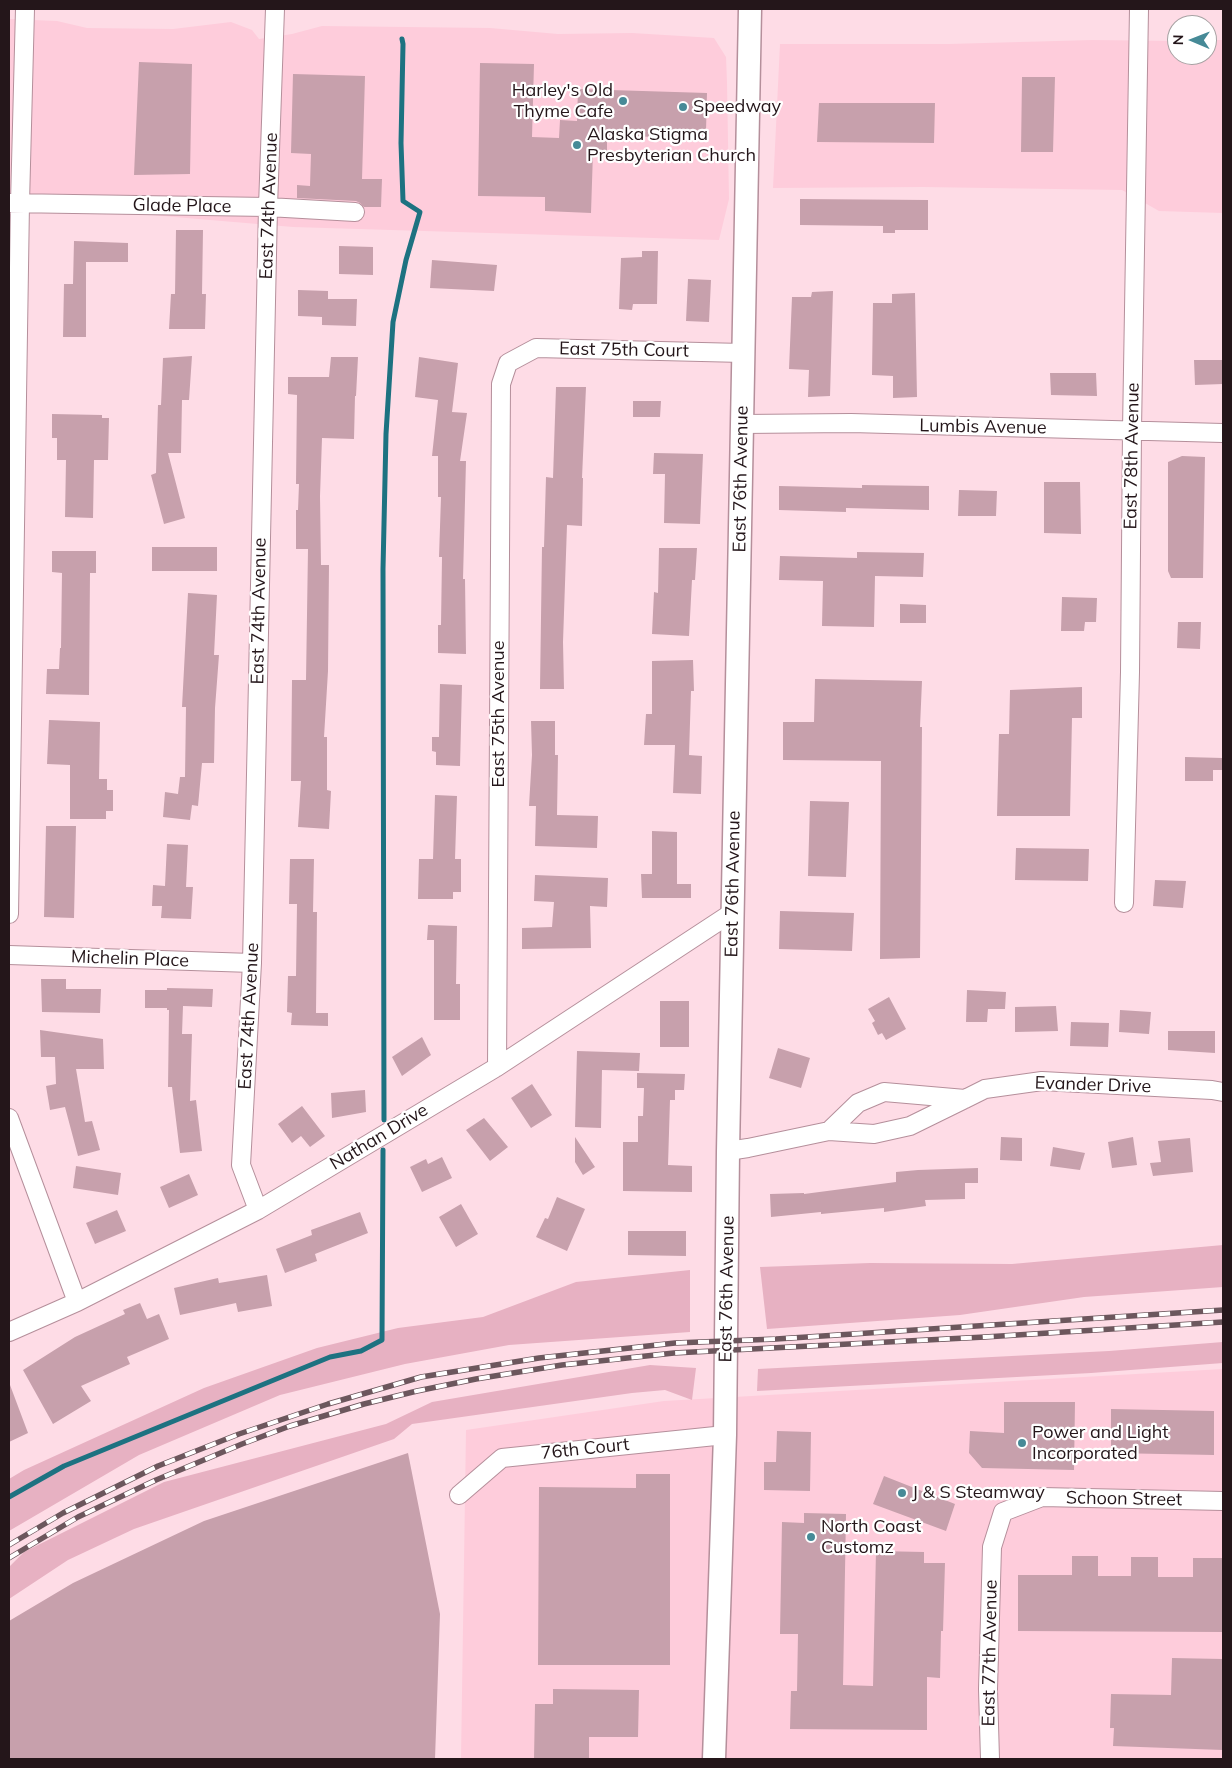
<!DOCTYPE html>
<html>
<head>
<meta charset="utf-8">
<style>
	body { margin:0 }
	#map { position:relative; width:1232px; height:1768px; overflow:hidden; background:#fedce6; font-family:Mulish,sans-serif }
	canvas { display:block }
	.frame { position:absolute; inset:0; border:10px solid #24161a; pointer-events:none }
	.north { position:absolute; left:1167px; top:15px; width:50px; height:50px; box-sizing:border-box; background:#fff; border:1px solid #a7a2a3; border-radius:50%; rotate:271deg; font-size:14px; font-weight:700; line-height:20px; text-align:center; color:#24161a }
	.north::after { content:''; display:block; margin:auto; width:18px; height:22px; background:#468a97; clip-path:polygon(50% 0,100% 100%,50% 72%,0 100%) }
</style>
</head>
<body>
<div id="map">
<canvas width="1232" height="1768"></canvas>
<div class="frame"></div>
<div class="north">N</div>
</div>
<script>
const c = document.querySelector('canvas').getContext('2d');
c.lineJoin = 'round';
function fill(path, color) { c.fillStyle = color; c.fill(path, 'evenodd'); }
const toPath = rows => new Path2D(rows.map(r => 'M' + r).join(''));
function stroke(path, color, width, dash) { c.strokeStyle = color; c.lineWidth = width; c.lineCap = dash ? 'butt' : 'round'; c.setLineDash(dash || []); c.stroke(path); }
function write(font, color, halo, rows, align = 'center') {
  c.font = font + ' Mulish,sans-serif'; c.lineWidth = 4.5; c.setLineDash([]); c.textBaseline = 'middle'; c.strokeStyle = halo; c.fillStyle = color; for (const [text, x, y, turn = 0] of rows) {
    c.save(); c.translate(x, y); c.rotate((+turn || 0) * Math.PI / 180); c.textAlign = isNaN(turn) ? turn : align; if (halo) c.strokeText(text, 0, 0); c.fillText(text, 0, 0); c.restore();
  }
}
const built = toPath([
	[9,19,57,21,87,28,173,29,231,22,252,30,259,39,292,34,322,26,490,28,558,34,632,33,714,38,726,57,727,83,729,199,719,240,293,227,9,203],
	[1092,40,1177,41,1177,55,1207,55,1207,40,1223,40,1223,213,1159,211,1122,190,923,187,773,188,780,44,949,44],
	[1223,1369,1223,1759,461,1759,466,1430,664,1401]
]);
const green = toPath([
	[1223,1245,1223,1287,1084,1297,960,1315,767,1329,760,1267,870,1263,1012,1264],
	[690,1270,690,1332,509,1345,405,1364,280,1395,139,1455,9,1531,9,1479,24,1470,204,1388,317,1348,398,1328,483,1317,576,1282],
	[1223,1342,1223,1363,1091,1373,757,1391,758,1369,1109,1351],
	[650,1365,696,1368,692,1400,665,1390,632,1393,412,1424,394,1439,134,1529,68,1560,9,1599,9,1567,24,1552,164,1482,386,1424,432,1402]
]);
const stream = toPath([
	[384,1120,383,569,386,434,393,322,406,260,420,212,403,201,401,143,403,44,402,39],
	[9,1497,64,1466,330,1357,361,1351,382,1340,383,1150]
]);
const building = toPath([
	[139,62,192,64,190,174,134,175],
	[480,63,534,64,532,137,559,138,560,120,577,121,578,89,707,93,706,131,665,130,665,137,607,136,607,152,593,152,591,213,545,211,545,197,478,196],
	[293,74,365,76,362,179,382,179,381,207,364,207,360,203,356,201,297,198,297,185,310,186,311,154,291,153],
	[1022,77,1055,77,1053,152,1021,152],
	[819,103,935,103,934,143,817,142],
	[800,199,928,200,928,230,895,230,895,233,883,233,883,226,800,225],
	[176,230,203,230,202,294,206,294,205,329,169,329,171,294,175,294],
	[74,241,128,243,128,262,86,262,86,337,63,337,64,284,73,284],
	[339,246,373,247,373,275,339,274],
	[642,251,658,251,657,304,633,304,632,310,619,309,621,258,642,257],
	[432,260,497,265,494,291,430,288],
	[688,279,711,280,709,322,686,321],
	[298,290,328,291,328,299,357,299,356,326,322,325,322,317,298,316],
	[833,291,830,396,808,397,809,370,789,369,792,297,811,297,812,292],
	[915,293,917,397,893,398,893,376,872,375,873,303,892,303,892,294],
	[192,356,189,400,182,400,181,453,168,453,185,518,164,524,151,475,156,473,158,405,161,405,163,358],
	[331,357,358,357,356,396,355,396,354,439,322,438,320,496,321,565,329,565,328,671,324,737,327,737,327,790,331,791,329,829,298,827,301,781,291,781,292,680,306,680,308,549,296,549,296,510,298,510,299,484,296,484,297,395,288,394,288,377,329,377],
	[419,357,458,363,452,412,467,413,460,461,466,461,463,579,465,579,466,654,438,653,438,625,441,625,442,557,439,557,441,497,438,497,438,456,432,456,438,400,415,397],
	[1194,360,1223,360,1223,384,1195,385],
	[1050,373,1096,373,1097,396,1051,395],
	[556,387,586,387,582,478,583,478,582,526,567,525,563,642,564,689,540,689,542,547,544,547,546,477,553,478],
	[633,401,661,401,660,417,633,417],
	[52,414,102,415,102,418,109,418,108,460,94,460,93,518,65,517,66,460,57,460,57,438,52,438],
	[654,453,703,454,700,524,664,523,665,474,653,474],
	[1182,456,1205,457,1203,578,1171,578,1168,571,1168,462],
	[1044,482,1080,482,1081,534,1044,533],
	[862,485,929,486,929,510,846,508,846,512,779,510,779,486,862,488],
	[959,490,997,491,996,516,958,516],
	[152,547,217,547,217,571,152,571],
	[659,548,697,548,695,580,692,580,689,636,652,634,654,592,658,593],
	[52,551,96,551,96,573,90,573,89,695,46,694,47,669,59,669,60,648,61,648,62,573,52,572],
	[857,552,924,553,923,577,875,576,874,627,822,626,823,581,779,580,780,556,857,558],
	[188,593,217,595,214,655,219,655,215,708,214,763,202,763,198,806,192,805,190,820,163,817,165,792,178,794,180,777,185,777,186,707,182,707],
	[1062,597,1097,598,1096,622,1085,622,1084,631,1061,631],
	[900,604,926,605,926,623,900,623],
	[1178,622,1201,622,1200,649,1177,648],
	[693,660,694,691,691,691,689,755,702,756,701,794,673,793,675,745,644,745,646,714,652,714,652,661],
	[815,679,922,681,920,727,922,727,920,958,880,959,881,761,783,760,783,722,814,722],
	[440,684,462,685,460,766,436,765,436,752,432,751,432,737,439,737],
	[1082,687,1082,718,1072,718,1070,816,997,816,999,734,1009,734,1010,690],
	[49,720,100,722,99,779,107,779,107,790,113,790,113,811,106,811,106,819,70,819,70,765,47,764],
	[531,721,555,721,555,755,558,755,557,815,598,816,597,848,535,846,536,806,529,806,532,755],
	[1185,757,1223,758,1223,770,1213,770,1213,781,1185,781],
	[435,795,457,796,455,859,461,859,461,892,453,892,453,899,418,899,419,859,433,859],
	[810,801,849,802,846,877,808,876],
	[46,826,76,826,74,918,44,917],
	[652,831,677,832,677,884,691,884,691,898,642,898,641,874,652,874],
	[167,844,188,845,186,887,193,887,191,919,161,918,162,906,152,906,153,885,165,886],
	[1016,848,1089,849,1088,881,1015,880],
	[290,859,314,859,313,912,317,912,316,1013,328,1013,328,1026,291,1025,292,1013,287,1012,288,976,296,976,297,904,289,904],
	[535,875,608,878,607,907,590,906,591,948,522,949,522,928,552,927,554,902,534,901],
	[1155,880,1186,881,1183,908,1153,906],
	[780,911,854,913,852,951,779,949],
	[428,925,457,926,456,984,460,984,460,1020,434,1020,434,940,427,940],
	[41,979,66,979,66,989,101,989,100,1013,42,1012],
	[167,988,213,989,212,1007,183,1006,182,1034,192,1034,190,1101,196,1100,202,1151,180,1153,172,1087,168,1087,169,1010,167,1010,167,1008,145,1008,145,990,167,990],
	[967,990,1006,992,1005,1009,988,1009,987,1022,966,1022],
	[889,997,906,1029,886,1040,882,1033,878,1035,872,1023,875,1021,868,1009],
	[660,1001,689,1001,689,1047,660,1047],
	[1056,1006,1058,1031,1015,1032,1015,1007],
	[1120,1010,1151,1012,1149,1034,1119,1032],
	[1071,1022,1109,1023,1108,1047,1070,1046],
	[40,1030,103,1039,104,1069,76,1069,85,1122,92,1121,100,1150,78,1156,65,1107,50,1110,46,1086,56,1084,55,1057,41,1057],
	[1168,1031,1215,1031,1215,1053,1168,1050],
	[422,1037,431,1055,402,1076,392,1057],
	[778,1048,810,1058,801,1088,769,1078],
	[577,1051,640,1053,639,1071,602,1070,601,1128,575,1127],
	[637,1073,685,1074,684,1090,675,1090,675,1100,670,1100,668,1165,692,1166,692,1192,623,1191,623,1142,638,1142,638,1116,643,1116,644,1088,637,1088],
	[532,1084,552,1115,531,1128,511,1098],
	[365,1090,366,1112,332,1118,331,1093],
	[302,1106,325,1136,310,1147,301,1136,292,1143,278,1124],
	[484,1118,508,1147,490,1161,466,1130],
	[575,1137,595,1167,583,1175,575,1162],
	[1001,1137,1022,1138,1022,1161,1000,1160],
	[1133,1137,1137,1165,1112,1168,1108,1142],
	[1190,1138,1193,1172,1153,1176,1150,1163,1161,1162,1158,1141],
	[1053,1147,1085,1153,1080,1170,1050,1166],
	[442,1157,452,1178,422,1192,410,1167,426,1159,428,1164],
	[76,1166,121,1173,118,1195,73,1188],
	[978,1168,978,1183,965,1183,965,1199,925,1200,926,1206,884,1212,884,1208,821,1214,821,1212,771,1217,770,1194,804,1193,804,1194,896,1182,896,1172,918,1170],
	[189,1174,198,1195,169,1208,160,1187],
	[557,1197,585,1209,567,1251,536,1237,545,1218,548,1219],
	[461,1204,478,1234,456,1247,439,1217],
	[117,1210,126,1231,95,1244,86,1223],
	[360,1212,368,1233,315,1254,317,1261,285,1273,276,1249,312,1235,311,1230],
	[628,1231,686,1231,686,1256,628,1255],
	[267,1275,272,1306,238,1312,236,1303,180,1315,174,1288,218,1278,219,1283],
	[140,1303,147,1319,159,1314,169,1339,127,1357,130,1364,81,1386,91,1401,53,1424,23,1370,75,1337,125,1314,123,1310],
	[9,1385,10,1385,28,1433,9,1442],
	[1004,1402,1075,1402,1074,1470,982,1468,969,1453,970,1431,1004,1433],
	[1111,1409,1214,1411,1214,1455,1111,1453],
	[777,1431,811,1432,810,1491,764,1490,764,1462,776,1462],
	[408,1453,440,1614,435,1759,9,1759,9,1621,73,1583,204,1521],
	[636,1474,670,1474,670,1665,538,1665,539,1487,636,1488],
	[884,1476,955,1504,946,1531,873,1504],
	[804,1513,846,1514,843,1685,873,1686,876,1551,924,1552,924,1563,945,1563,943,1631,941,1631,940,1678,927,1677,927,1730,790,1729,791,1691,797,1691,798,1634,780,1634,782,1522,804,1523],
	[1072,1556,1098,1556,1098,1576,1131,1576,1131,1557,1158,1557,1158,1577,1193,1577,1193,1558,1223,1558,1223,1632,1018,1631,1018,1575,1072,1575],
	[1172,1658,1223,1659,1223,1750,1113,1746,1114,1728,1110,1728,1111,1694,1171,1695],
	[553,1689,639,1690,638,1737,589,1737,589,1759,534,1759,535,1704,553,1704]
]);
const minor = toPath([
	[9,203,268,207,355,212],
	[742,424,851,423,1223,433],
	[1124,903,1130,672,1132,430,1139,9],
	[9,914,20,203,25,9],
	[9,955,252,963],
	[497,1067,501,384,508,363,536,348,743,353],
	[965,1099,884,1092,858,1103,829,1131,874,1134,910,1126,965,1099,985,1089,1042,1081,1212,1090,1223,1092],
	[9,1118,77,1302],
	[728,1151,748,1148,829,1131],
	[258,1210,241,1165,252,963,268,207,275,9],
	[9,1332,77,1302,258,1210,497,1067,733,912],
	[459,1495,502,1458,725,1435],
	[990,1759,988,1689,992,1547,1003,1512,1042,1497,1223,1501]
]);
const tertiary = toPath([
	[714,1759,725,1435,728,1151,750,9]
]);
const rail = toPath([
	[9,1545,63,1513,158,1466,239,1434,328,1404,421,1377,539,1358,675,1343,776,1339,1223,1310],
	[9,1558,78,1517,156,1480,242,1444,290,1426,364,1404,417,1391,476,1379,562,1365,674,1353,985,1337,1223,1322]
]);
const markers = [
	[623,101,5,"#468a97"],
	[683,107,5,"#468a97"],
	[577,145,5,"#468a97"],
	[1022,1443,5,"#468a97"],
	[902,1493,5,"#468a97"],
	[811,1537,5,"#468a97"]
];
const poiNames = [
	["Harley's Old",613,91,"right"],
	["Thyme Cafe",613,112,"right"],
	["Speedway",693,107],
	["Alaska Stigma",587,135],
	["Presbyterian Church",587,156],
	["Power and Light",1032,1433],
	["Incorporated",1032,1454],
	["J & S Steamway",912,1493],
	["North Coast",821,1527],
	["Customz",821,1548]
];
const streetNames = [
	["Glade Place",182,206,1],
	["East 74th Avenue",269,206,-88],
	["East 75th Court",624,350,1],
	["Lumbis Avenue",983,427,1],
	["East 78th Avenue",1132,456,-89],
	["East 76th Avenue",741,479,-89],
	["East 74th Avenue",259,611,-89],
	["East 75th Avenue",499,714,-90],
	["East 76th Avenue",733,884,-89],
	["Michelin Place",130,959,2],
	["East 74th Avenue",249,1016,-87],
	["Evander Drive",1093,1085,2],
	["Nathan Drive",379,1137,-31],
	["East 76th Avenue",727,1289,-89],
	["76th Court",585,1449,-6],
	["Schoon Street",1124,1499,1],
	["East 77th Avenue",990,1653,-89]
];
fill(built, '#feccdb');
fill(green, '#e7b1c2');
stroke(stream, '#1d7281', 5);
fill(building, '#c7a0ac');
stroke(minor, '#b58f9b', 20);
stroke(tertiary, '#b58f9b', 25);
stroke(minor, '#fff', 18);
stroke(tertiary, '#fff', 22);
stroke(rail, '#6c575d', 5.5);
stroke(rail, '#fff', 4, [11]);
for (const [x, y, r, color] of markers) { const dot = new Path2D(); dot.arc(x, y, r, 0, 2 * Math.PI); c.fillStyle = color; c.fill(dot); stroke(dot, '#fff', 2); }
write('18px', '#24161a', '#fff', poiNames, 'left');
write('18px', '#24161a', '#fff', streetNames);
</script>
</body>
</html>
